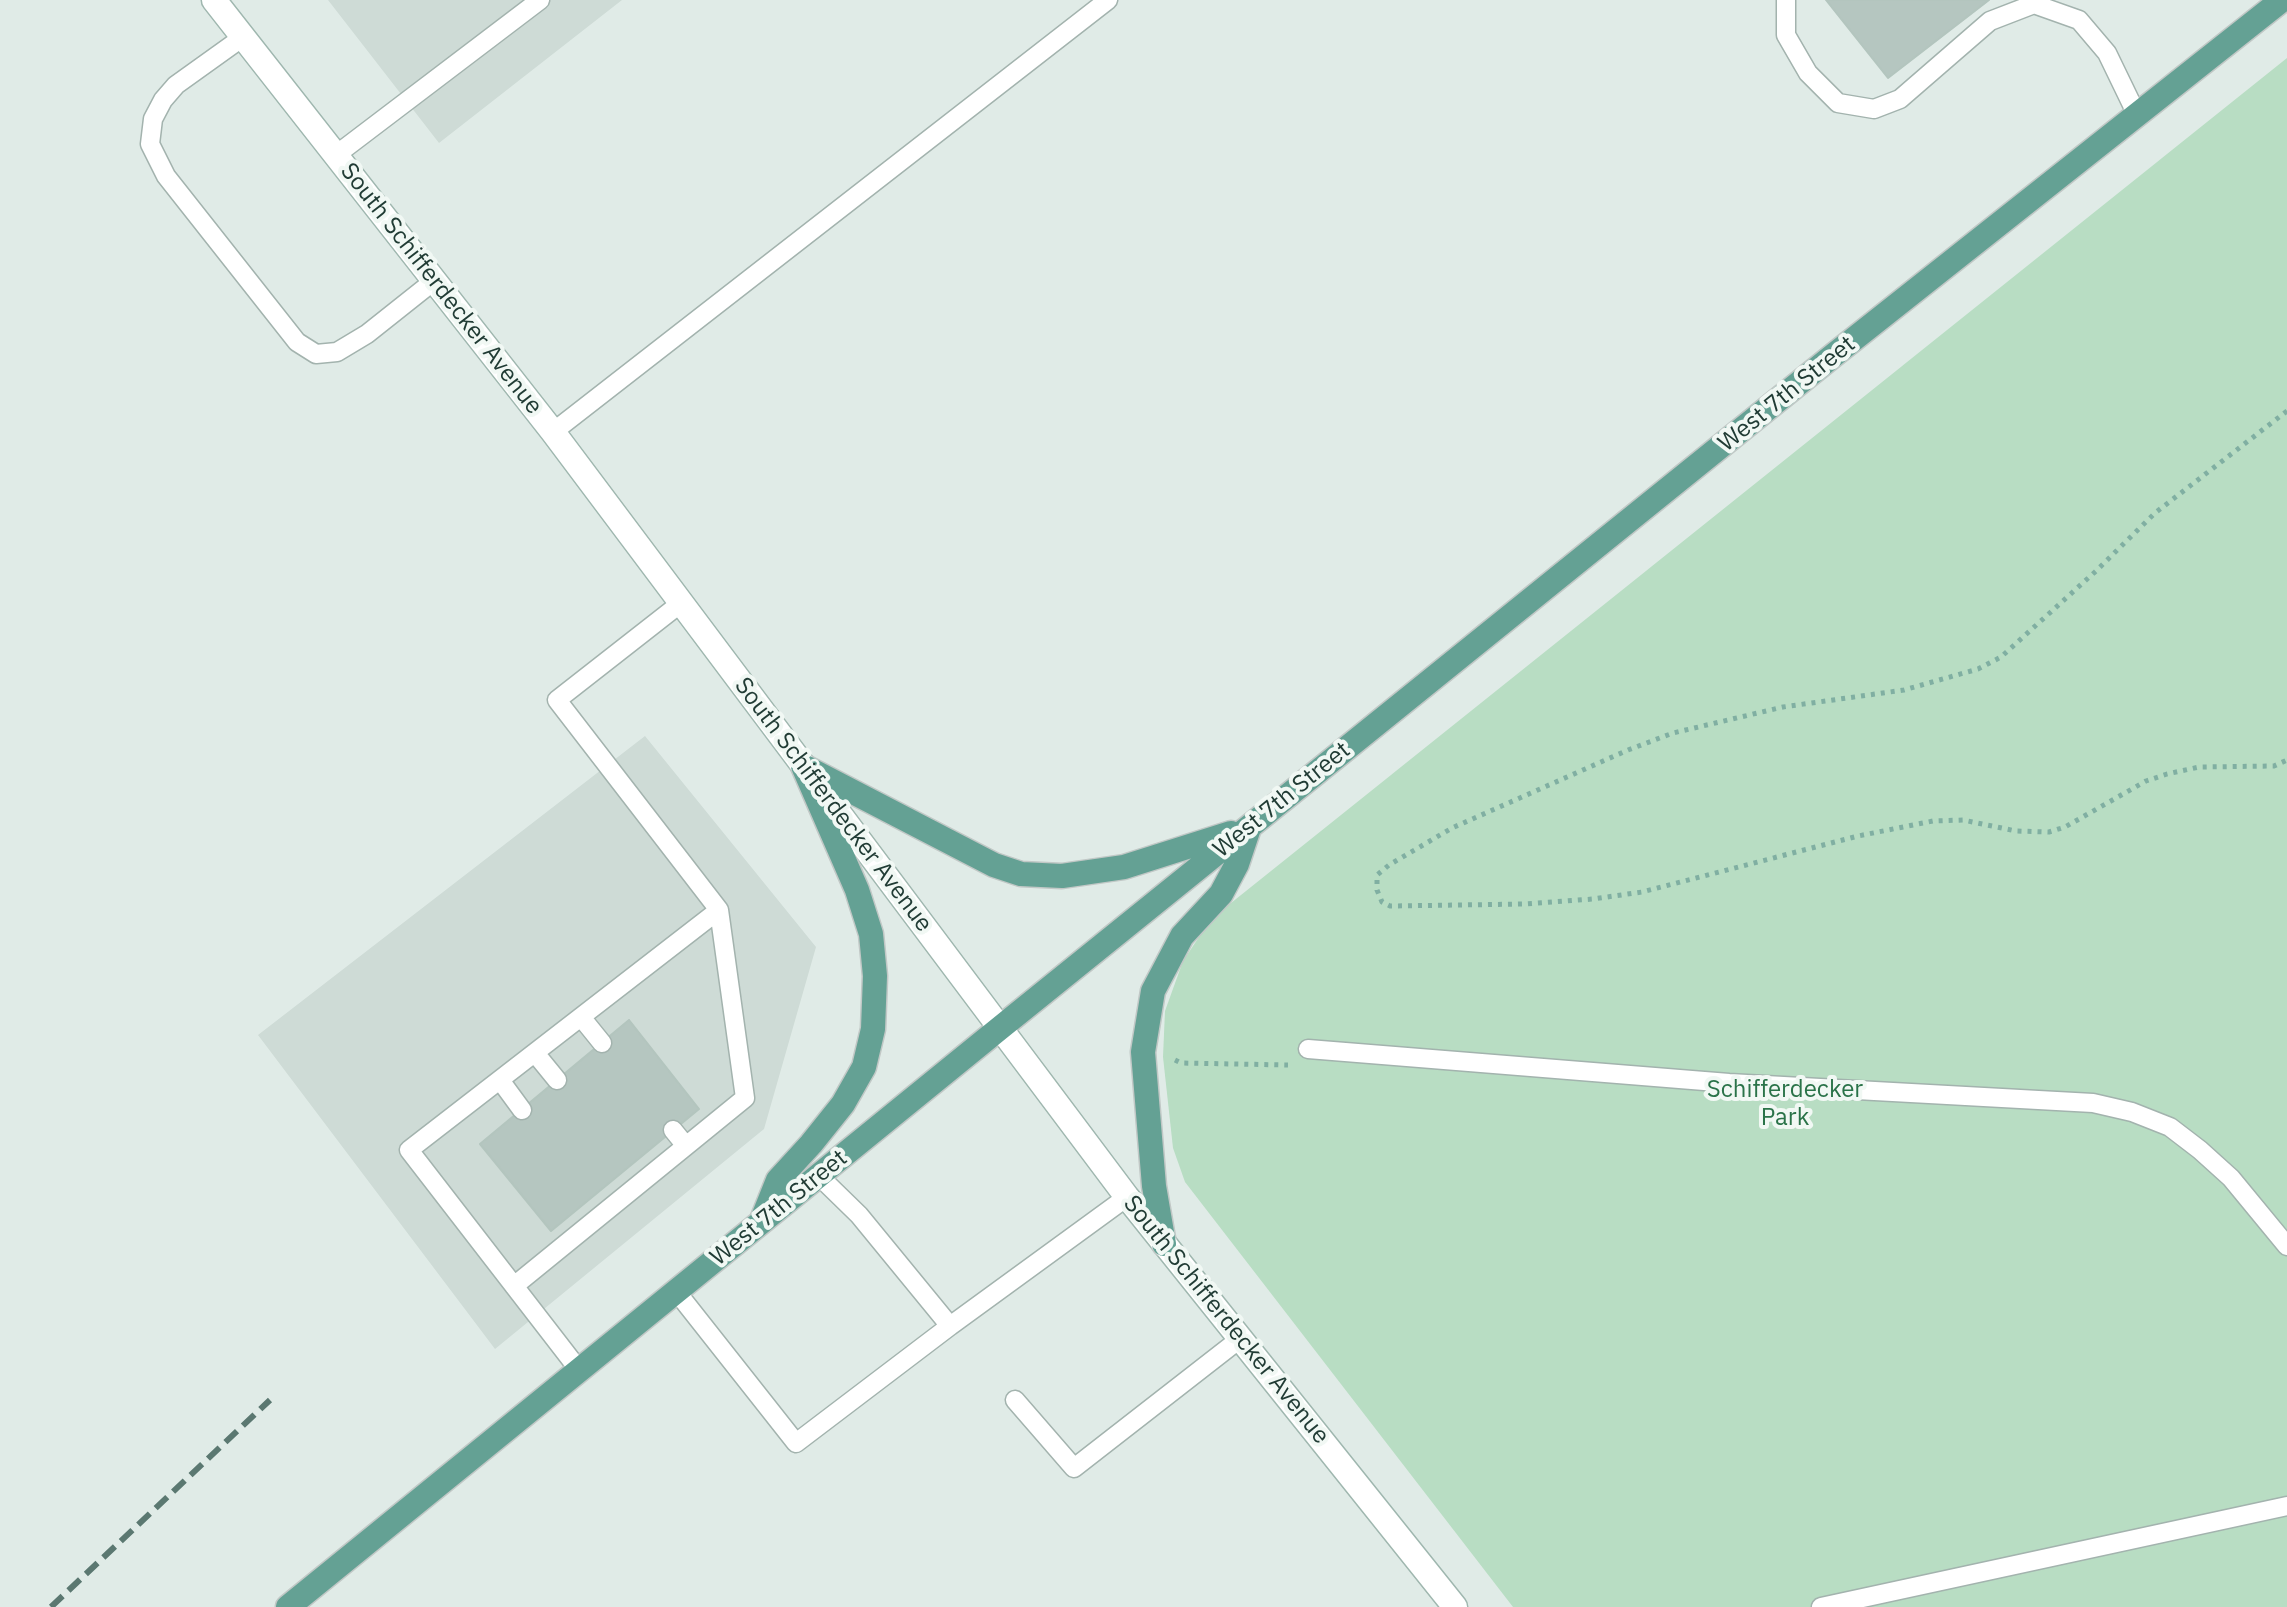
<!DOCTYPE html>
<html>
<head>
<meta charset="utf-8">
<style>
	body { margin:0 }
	canvas { display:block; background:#e0ebe7 }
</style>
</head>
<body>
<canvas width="2287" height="1607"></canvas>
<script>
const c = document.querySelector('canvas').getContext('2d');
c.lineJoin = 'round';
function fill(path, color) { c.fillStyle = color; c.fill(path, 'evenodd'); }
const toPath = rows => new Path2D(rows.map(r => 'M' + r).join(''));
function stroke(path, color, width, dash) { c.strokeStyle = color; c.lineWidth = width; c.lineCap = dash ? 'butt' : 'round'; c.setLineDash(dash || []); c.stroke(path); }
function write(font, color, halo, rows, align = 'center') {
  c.font = font + ' "IBM Plex Sans",sans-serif'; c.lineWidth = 8; c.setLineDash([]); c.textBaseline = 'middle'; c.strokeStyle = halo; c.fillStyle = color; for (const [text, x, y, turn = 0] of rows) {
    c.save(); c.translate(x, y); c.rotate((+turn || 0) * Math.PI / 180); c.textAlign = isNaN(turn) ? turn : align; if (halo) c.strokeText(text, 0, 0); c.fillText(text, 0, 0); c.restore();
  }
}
const built = toPath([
	[328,0,622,0,439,143],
	[645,736,816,947,764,1129,495,1349,258,1035]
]);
const green = toPath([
	[2287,58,2287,1607,1513,1607,1185,1182,1173,1148,1163,1057,1165,1011,1183,961,1211,919]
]);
const building = toPath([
	[1826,0,1989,0,1888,78,1826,0],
	[629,1020,699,1109,551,1231,480,1144,629,1020]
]);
const path = toPath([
	[2287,411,2155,513,2096,571,2001,657,1978,669,1904,690,1783,707,1673,733,1628,750,1452,828,1389,865,1377,875,1377,890,1382,902,1390,906,1525,904,1593,899,1642,892,1858,836,1933,821,1963,820,2016,831,2049,832,2065,827,2146,781,2167,774,2199,767,2274,766,2287,760],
	[1175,1060,1181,1063,1288,1065]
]);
const service = toPath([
	[1786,0,1786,35,1808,73,1838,103,1874,109,1900,99,1990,21,2034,4,2079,20,2107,53,2137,115],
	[243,37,176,85,163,100,153,119,150,144,166,176,297,342,316,354,337,352,367,334,435,280],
	[336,155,540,0],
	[553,432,1108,0],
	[581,1017,602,1043],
	[1308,1049,1729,1083,2093,1103,2132,1112,2170,1127,2200,1150,2231,1178,2287,1246],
	[535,1053,557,1080],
	[500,1080,522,1110],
	[673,1130,686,1146],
	[819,1176,859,1215,950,1326,1127,1197],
	[514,1286,745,1098,719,910],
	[676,1291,796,1443,950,1326],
	[579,1370,409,1150,719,910,557,700,681,603],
	[1015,1400,1074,1468,1241,1338],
	[1821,1607,2287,1506]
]);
const secondary = toPath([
	[214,0,553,432,1127,1197,1455,1607]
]);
const primary = toPath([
	[803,766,994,865,1021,874,1062,876,1124,867,1231,833],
	[762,1220,778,1180,811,1144,843,1104,864,1067,873,1029,875,976,871,934,857,890,803,766],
	[1164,1244,1154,1186,1143,1052,1153,991,1182,936,1221,894,1237,864,1249,828],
	[288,1607,1000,1028,1835,354,2282,0]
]);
const rail = toPath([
	[51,1607,270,1400]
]);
const streetNames = [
	["South Schifferdecker Avenue",441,289,52],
	["West 7th Street",1787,394,-39],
	["West 7th Street",1282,800,-39],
	["South Schifferdecker Avenue",833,805,53],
	["West 7th Street",779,1208,-39],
	["South Schifferdecker Avenue",1226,1320,51]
];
const parkNames = [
	["Schifferdecker",1785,1090],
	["Park",1785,1118]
];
fill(built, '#cedbd6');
fill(green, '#b8ddc3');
fill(building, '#b5c6c0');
stroke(building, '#b3c5be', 2);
stroke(service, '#a3b3ae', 21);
stroke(secondary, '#9fb7af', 27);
stroke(primary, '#c1c8c6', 27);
stroke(path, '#80afa2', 5, [4, 6]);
stroke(service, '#fff', 18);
stroke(secondary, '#fff', 24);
stroke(primary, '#64a194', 24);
stroke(rail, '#5b7871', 6, [16, 8]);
write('24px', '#213c35', '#f1f8f4', streetNames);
write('24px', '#2a7349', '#f1f8f4', parkNames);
</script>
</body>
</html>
